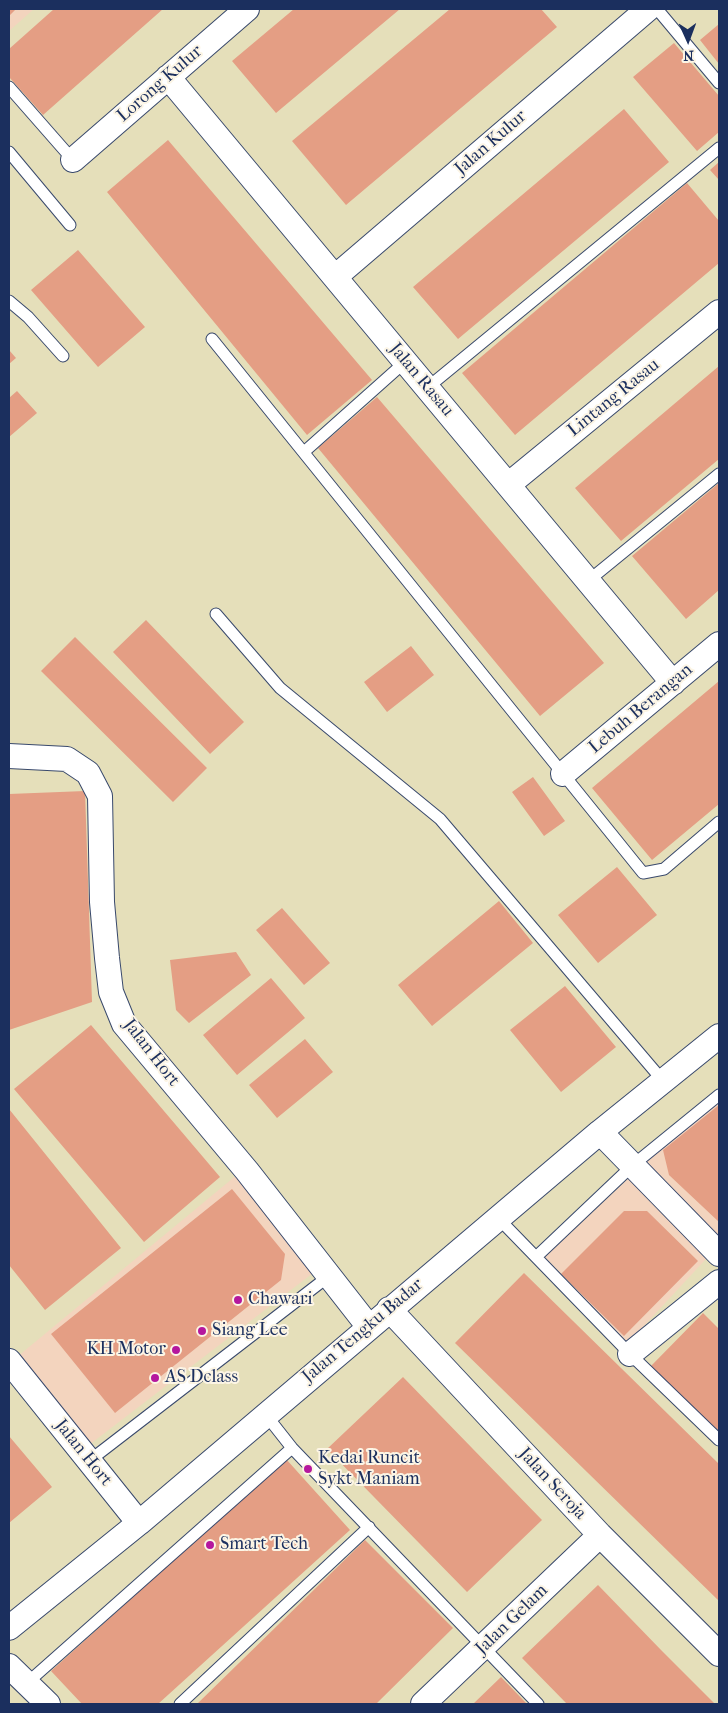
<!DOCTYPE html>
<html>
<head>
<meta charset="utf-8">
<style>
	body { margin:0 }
	#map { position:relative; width:728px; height:1713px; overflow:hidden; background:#e5dfba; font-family:"IM FELL French Canon",serif }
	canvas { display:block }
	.frame { position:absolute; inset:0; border:10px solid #1b2f5e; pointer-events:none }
	.north { position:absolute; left:663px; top:15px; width:50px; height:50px; -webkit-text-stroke:4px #fcf5e5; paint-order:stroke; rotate:178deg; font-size:14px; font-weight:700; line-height:20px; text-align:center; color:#1b2f5e }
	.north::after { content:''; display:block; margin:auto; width:18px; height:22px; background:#1b2f5e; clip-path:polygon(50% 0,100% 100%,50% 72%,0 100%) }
</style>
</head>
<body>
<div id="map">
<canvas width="728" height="1713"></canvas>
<div class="frame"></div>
<div class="north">N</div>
</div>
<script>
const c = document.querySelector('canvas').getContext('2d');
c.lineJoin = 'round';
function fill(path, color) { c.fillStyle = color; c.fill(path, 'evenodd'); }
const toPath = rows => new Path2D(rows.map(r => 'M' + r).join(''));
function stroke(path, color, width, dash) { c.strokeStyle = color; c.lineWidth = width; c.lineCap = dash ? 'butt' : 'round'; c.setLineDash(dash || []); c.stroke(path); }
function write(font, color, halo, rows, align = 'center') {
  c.font = font + ' "IM FELL French Canon",serif'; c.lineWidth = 4; c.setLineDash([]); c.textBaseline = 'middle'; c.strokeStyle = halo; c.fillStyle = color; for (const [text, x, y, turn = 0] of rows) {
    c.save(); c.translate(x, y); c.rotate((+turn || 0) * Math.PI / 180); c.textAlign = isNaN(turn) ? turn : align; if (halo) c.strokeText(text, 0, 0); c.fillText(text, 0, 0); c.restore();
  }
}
const built = toPath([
	[9,9,34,9,9,31],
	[719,1100,719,1245,628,1343,545,1257,647,1161],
	[238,1174,313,1273,89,1445,17,1357]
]);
const building = toPath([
	[9,9,16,9,9,16],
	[54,9,163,9,43,115,9,77,9,49],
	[294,9,400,9,276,113,232,61],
	[450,9,541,9,557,27,346,205,292,141],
	[719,24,719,64,700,40],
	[674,43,719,96,719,132,697,151,633,77],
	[624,109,669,162,458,339,413,287],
	[168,140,372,380,307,435,107,192],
	[719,162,719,180,710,170],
	[687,183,719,221,719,263,515,435,462,373],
	[78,250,145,327,98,367,31,290],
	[9,350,16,358,9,364],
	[719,366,719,459,621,541,575,488],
	[17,391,37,413,9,437,9,398],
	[377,397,604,663,540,716,318,448],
	[719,483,719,590,686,619,632,556],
	[146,620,244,722,210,754,113,652],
	[75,637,207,768,173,802,41,671],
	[411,646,434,675,387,712,364,682],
	[719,681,719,804,652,860,592,788],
	[533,777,565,821,544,836,512,792],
	[85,791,92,1002,9,1030,9,794],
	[617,867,657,915,598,963,558,915],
	[499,901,533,943,432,1026,398,985],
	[282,908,330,963,304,985,256,930],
	[236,952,251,975,189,1023,176,1010,170,960],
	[271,978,305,1018,237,1075,203,1035],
	[565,986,616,1047,561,1092,510,1030],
	[91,1025,220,1177,144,1242,14,1089],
	[305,1039,333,1072,277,1118,249,1085],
	[719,1105,719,1222,669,1175,663,1150],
	[9,1109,121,1248,45,1310,9,1265],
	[232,1189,285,1254,281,1280,115,1413,51,1334],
	[624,1211,647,1211,698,1261,624,1336,561,1274],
	[524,1273,719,1464,719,1601,455,1343],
	[703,1313,719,1329,719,1433,651,1366],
	[403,1377,542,1520,467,1592,327,1449],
	[9,1436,52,1487,9,1523],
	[286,1459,350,1530,158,1704,82,1704,51,1671],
	[365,1540,453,1628,377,1703,197,1704],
	[598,1585,662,1651,715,1704,567,1704,522,1658],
	[501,1677,527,1704,473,1704]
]);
const lane = toPath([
	[657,9,719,83],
	[9,87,73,160],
	[9,152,70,225],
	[9,301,28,317,63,356],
	[212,339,643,873,664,869,719,822],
	[427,388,719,148],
	[304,452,405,362],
	[588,581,719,474],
	[216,614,280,688,440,819,664,1082],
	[498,1218,630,1354,719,1440],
	[536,1257,633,1165,719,1095],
	[266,1415,292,1448,538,1704],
	[89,1461,329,1276],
	[27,1683,292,1448],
	[180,1704,369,1527]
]);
const street = toPath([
	[168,77,673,683],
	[73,160,247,9],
	[335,277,648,9],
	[508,485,719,312],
	[9,756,67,759,88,773,100,796,102,902,107,958,111,992,124,1024,247,1171,369,1327],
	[563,774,719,644],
	[600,1132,719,1254],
	[389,1309,600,1535,719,1654],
	[630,1354,719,1282],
	[9,1361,139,1523],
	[9,1628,139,1523,600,1132,719,1036],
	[9,1666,48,1704],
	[423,1704,600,1535]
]);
const markers = [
	[238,1300,5,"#b5179e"],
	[202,1331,5,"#b5179e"],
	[176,1350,5,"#b5179e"],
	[155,1378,5,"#b5179e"],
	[308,1469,5,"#b5179e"],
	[210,1545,5,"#b5179e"]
];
const streetNames = [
	["Lorong Kulur",160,84,-41],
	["Jalan Kulur",491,143,-41],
	["Jalan Rasau",421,380,50],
	["Lintang Rasau",614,398,-39],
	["Lebuh Berangan",641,709,-40],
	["Jalan Hort",151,1053,52],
	["Jalan Tengku Badar",363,1331,-40],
	["Jalan Hort",83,1453,51],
	["Jalan Seroja",552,1484,47],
	["Jalan Gelam",512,1620,-44]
];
const poiNames = [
	["Chawari",248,1300],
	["Siang Lee",212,1331],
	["KH Motor",166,1350,"right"],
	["AS Dclass",165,1378],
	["Kedai Runcit",318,1459],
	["Sykt Maniam",318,1480],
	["Smart Tech",220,1545]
];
fill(built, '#f3d4be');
fill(building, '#e49e84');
stroke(lane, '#39496c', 13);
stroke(street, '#39496c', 26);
stroke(lane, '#fff', 11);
stroke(street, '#fff', 24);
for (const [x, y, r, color] of markers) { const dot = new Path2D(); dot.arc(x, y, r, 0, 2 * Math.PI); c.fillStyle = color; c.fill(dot); stroke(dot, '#fcf5e5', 2); }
write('18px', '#1b2f5e', '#fcf5e5', streetNames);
write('18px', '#1b2f5e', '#fcf5e5', poiNames, 'left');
</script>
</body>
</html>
